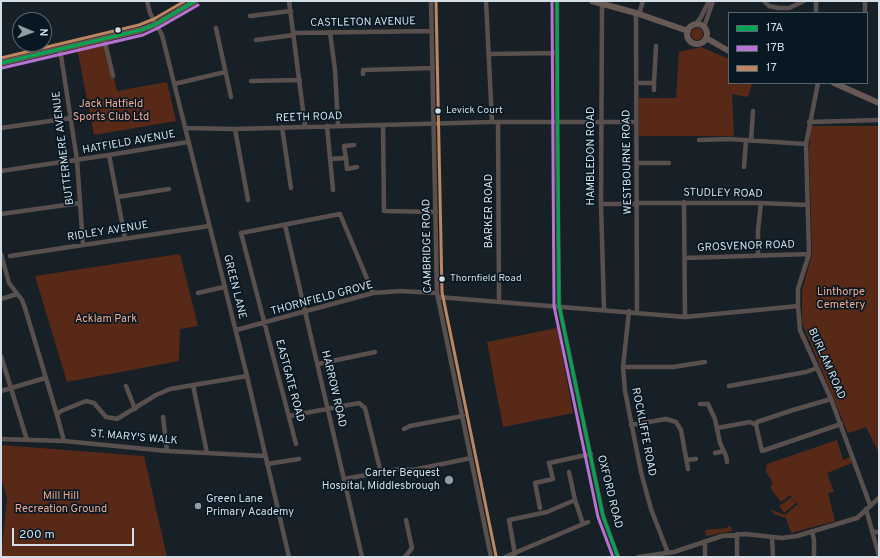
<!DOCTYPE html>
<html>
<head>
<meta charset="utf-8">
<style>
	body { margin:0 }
	#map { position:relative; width:880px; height:558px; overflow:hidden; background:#172027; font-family:Overpass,sans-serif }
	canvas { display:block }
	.frame { position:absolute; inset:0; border:2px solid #d4dee7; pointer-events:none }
	.legend { position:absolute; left:728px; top:12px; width:140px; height:72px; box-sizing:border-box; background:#081823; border:1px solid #5a6771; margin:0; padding:5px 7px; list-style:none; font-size:12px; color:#d4dee7 }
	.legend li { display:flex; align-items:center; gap:8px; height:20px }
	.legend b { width:20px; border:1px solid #5a6771 }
	.north { position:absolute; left:12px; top:12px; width:40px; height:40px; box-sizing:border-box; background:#081823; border:1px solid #5a6771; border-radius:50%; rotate:92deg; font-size:11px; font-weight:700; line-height:16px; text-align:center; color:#d4dee7 }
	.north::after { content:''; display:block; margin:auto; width:14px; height:18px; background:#929ca4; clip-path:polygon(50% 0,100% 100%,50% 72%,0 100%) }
	.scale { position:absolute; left:12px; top:528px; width:122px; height:18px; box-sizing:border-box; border:2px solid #d4dee7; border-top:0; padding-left:5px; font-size:12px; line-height:14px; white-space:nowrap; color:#d4dee7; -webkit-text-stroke:3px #081823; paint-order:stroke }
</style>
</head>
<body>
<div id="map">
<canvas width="880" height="558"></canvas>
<div class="frame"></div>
<ul class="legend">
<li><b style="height:5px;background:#00a651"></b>17A</li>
<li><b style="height:5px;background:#b673d3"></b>17B</li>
<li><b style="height:5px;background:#bb8660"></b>17</li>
</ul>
<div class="north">N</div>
<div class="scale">200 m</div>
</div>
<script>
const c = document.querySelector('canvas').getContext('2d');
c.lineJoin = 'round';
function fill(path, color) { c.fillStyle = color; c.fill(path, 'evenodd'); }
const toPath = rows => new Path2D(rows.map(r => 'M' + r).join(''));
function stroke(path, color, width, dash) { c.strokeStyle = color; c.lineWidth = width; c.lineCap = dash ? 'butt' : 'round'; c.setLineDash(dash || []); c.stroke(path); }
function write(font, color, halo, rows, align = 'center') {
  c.font = font + ' Overpass,sans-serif'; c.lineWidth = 3.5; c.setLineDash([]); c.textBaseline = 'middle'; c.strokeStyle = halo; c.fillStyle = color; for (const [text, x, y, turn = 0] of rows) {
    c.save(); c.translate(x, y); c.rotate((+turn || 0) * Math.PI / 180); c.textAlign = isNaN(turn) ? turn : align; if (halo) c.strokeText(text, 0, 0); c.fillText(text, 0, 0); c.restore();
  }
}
const green = toPath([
	'691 34a6 6 0 1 1 12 0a6 6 0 1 1-12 0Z',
	[105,42,117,91,167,82,176,121,94,135,77,48],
	[701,47,729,59,729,83,752,83,748,97,732,94,734,136,639,136,639,98,676,98,679,52],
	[811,126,879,126,879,453,866,427,848,433,802,323,802,290,812,255,809,148],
	[180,254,198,326,180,329,179,361,67,382,35,276],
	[557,328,573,413,503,427,487,342],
	[837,440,843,460,850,457,852,463,827,473,834,492,828,493,835,521,791,533,786,518,776,515,771,511,772,510,785,515,798,504,792,497,796,503,784,513,779,506,792,497,790,495,781,502,770,488,773,483,766,472,767,464],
	[1,445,144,456,167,557,1,557,7,498,1,477],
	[728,526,731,526,732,531,706,536,705,530,728,528]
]);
const minor = toPath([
	[147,1,150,13,162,35,168,59,247,376,289,557],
	[289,1,305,126],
	[431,1,437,293,491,557],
	[486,1,492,122],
	[557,1,557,122,559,305,603,516,618,557],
	[764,1,769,6,779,8,789,8,804,1],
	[865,1,865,13],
	[602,4,601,204,604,309],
	[636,13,637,311],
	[816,13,816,1],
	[639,14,643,1],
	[250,16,291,11],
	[696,24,701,17,709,1],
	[704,27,713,1],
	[216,28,231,97],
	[330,32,335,70,338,126],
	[294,33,432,31],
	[104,38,113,76],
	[256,40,294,35],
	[60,49,77,160,83,245],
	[489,54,557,53],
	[363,74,363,70,433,68],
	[251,81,300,80],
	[636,83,654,83,656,46],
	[654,83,654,90],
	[818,83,806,144,809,254,798,289,798,306,800,330,831,399,870,505],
	[174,84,225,72],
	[498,122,499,301],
	[809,122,879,120],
	[383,125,384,211,436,212],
	[327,126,333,190],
	[282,127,291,188],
	[1,128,71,118],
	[185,128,235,129,492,122,636,122],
	[235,129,248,200],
	[699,140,729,139,806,144],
	[751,141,753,111],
	[354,145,344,146,346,158,347,169,357,167],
	[109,155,125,238],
	[330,159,346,158],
	[637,163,669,163],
	[744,167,746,141],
	[1,171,109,155,188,142],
	[118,197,169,189],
	[684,202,685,317],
	[637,203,761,203,808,205],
	[601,204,637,204],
	[1,214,80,203],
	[285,225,362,557],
	[1,254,9,283,22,300,25,308,57,415],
	[10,256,209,226],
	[758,256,758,230,761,203],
	[685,258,809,254],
	[198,293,224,287],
	[438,297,685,317,798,306],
	[1,299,17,294],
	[629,311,623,367,625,391,641,472,651,509,668,553],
	[236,330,373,293,400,291,437,293],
	[1,356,27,440],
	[318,364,375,352],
	[623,367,673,367,705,362],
	[193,385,207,453],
	[126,386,135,409],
	[729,386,806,372,817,368],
	[1,391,45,378],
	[700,404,708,404,715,419,720,443,726,456,727,462],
	[289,416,359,403,365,408,381,473],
	[163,417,167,451],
	[631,425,666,419,676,422,681,430,688,469],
	[756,425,762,451,841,424],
	[756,425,757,422,793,410,831,399],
	[717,428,750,422,756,425],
	[404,429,410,426,463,416],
	[1,439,64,441,167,451,265,456],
	[64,441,57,415,61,411,86,401,94,403,106,417,117,419,156,395,170,389,247,376],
	[296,444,241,233,340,214,373,293],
	[715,453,724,451],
	[687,460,696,459],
	[267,464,299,459],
	[344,479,400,469,413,470,471,458],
	[575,500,583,524],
	[540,508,535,483,553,479,549,463,591,454],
	[866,509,879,556],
	[812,531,814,540,814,557],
	[872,532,879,532],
	[737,534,737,557],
	[772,537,773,557],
	[515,554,509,520,547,512,575,500,569,472],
	[405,557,412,548,406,520],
	[505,557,588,522],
	[638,557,674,552,722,536,745,534,782,538,797,536,857,518,879,498],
	[705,557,705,541]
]);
const major = toPath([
	[592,1,636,13,688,31],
	'687 34a10 10 0 1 1 20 0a10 10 0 1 1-20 0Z',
	[706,38,729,51],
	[1,63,141,30,156,24,195,1],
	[834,83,879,103]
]);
const bus1 = toPath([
	[557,1,559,305,603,516,618,557],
	[1,63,141,30,156,24,195,1]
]);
const bus2 = toPath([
	[552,1,554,306,598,517,613,557],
	[2,68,143,35,158,28,198,5]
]);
const bus3 = toPath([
	[436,1,442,292,496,556],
	[1,58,139,25,154,19,185,1]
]);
const markers = [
	[118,30,3.5,"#d4dee7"],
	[438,111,3.5,"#d4dee7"],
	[442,279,3.5,"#d4dee7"],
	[449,480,5,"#929ca4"],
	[198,506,4,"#929ca4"]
];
const busNames = [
	["Levick Court",446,111],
	["Thornfield Road",450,279]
];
const streetNames = [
	["CASTLETON AVENUE",363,23,-1],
	["REETH ROAD",309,118,-2],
	["HATFIELD AVENUE",129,143,-10],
	["BUTTERMERE AVENUE",64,148,-97],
	["HAMBLEDON ROAD",592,156,-90],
	["WESTBOURNE ROAD",628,162,-91],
	["STUDLEY ROAD",723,194,1],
	["BARKER ROAD",490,211,-90],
	["RIDLEY AVENUE",108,232,-9],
	["CAMBRIDGE ROAD",428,246,-91],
	["GROSVENOR ROAD",746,247,-2],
	["GREEN LANE",234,287,76],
	["THORNFIELD GROVE",322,299,-15],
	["BURLAM ROAD",826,364,66],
	["EASTGATE ROAD",289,381,75],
	["HARROW ROAD",333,389,77],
	["ROCKLIFFE ROAD",643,432,79],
	["ST. MARY'S WALK",134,438,5],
	["OXFORD ROAD",609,492,76]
];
const parkNames = [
	["Jack Hatfield",111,105],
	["Sports Club Ltd",111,118],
	["Linthorpe",841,293],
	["Cemetery",841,306],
	["Acklam Park",106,320],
	["Mill Hill",61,497],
	["Recreation Ground",61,510]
];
const poiNames = [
	["Carter Bequest",440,474],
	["Hospital, Middlesbrough",440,487],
	["Green Lane",206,500,"left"],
	["Primary Academy",206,513,"left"]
];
fill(green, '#592918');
stroke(minor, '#59504e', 4.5);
stroke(major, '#695954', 6);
stroke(bus1, '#00a651', 3);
stroke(bus2, '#b673d3', 3);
stroke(bus3, '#bb8660', 3);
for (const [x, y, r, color] of markers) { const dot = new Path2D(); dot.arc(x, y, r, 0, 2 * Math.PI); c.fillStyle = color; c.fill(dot); stroke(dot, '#081823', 1.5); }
write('10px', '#d4dee7', '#081823', busNames, 'left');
write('11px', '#d4dee7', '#081823', streetNames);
write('11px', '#f4aa90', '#081823', parkNames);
write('11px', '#d4dee7', '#081823', poiNames, 'right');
</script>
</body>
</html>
